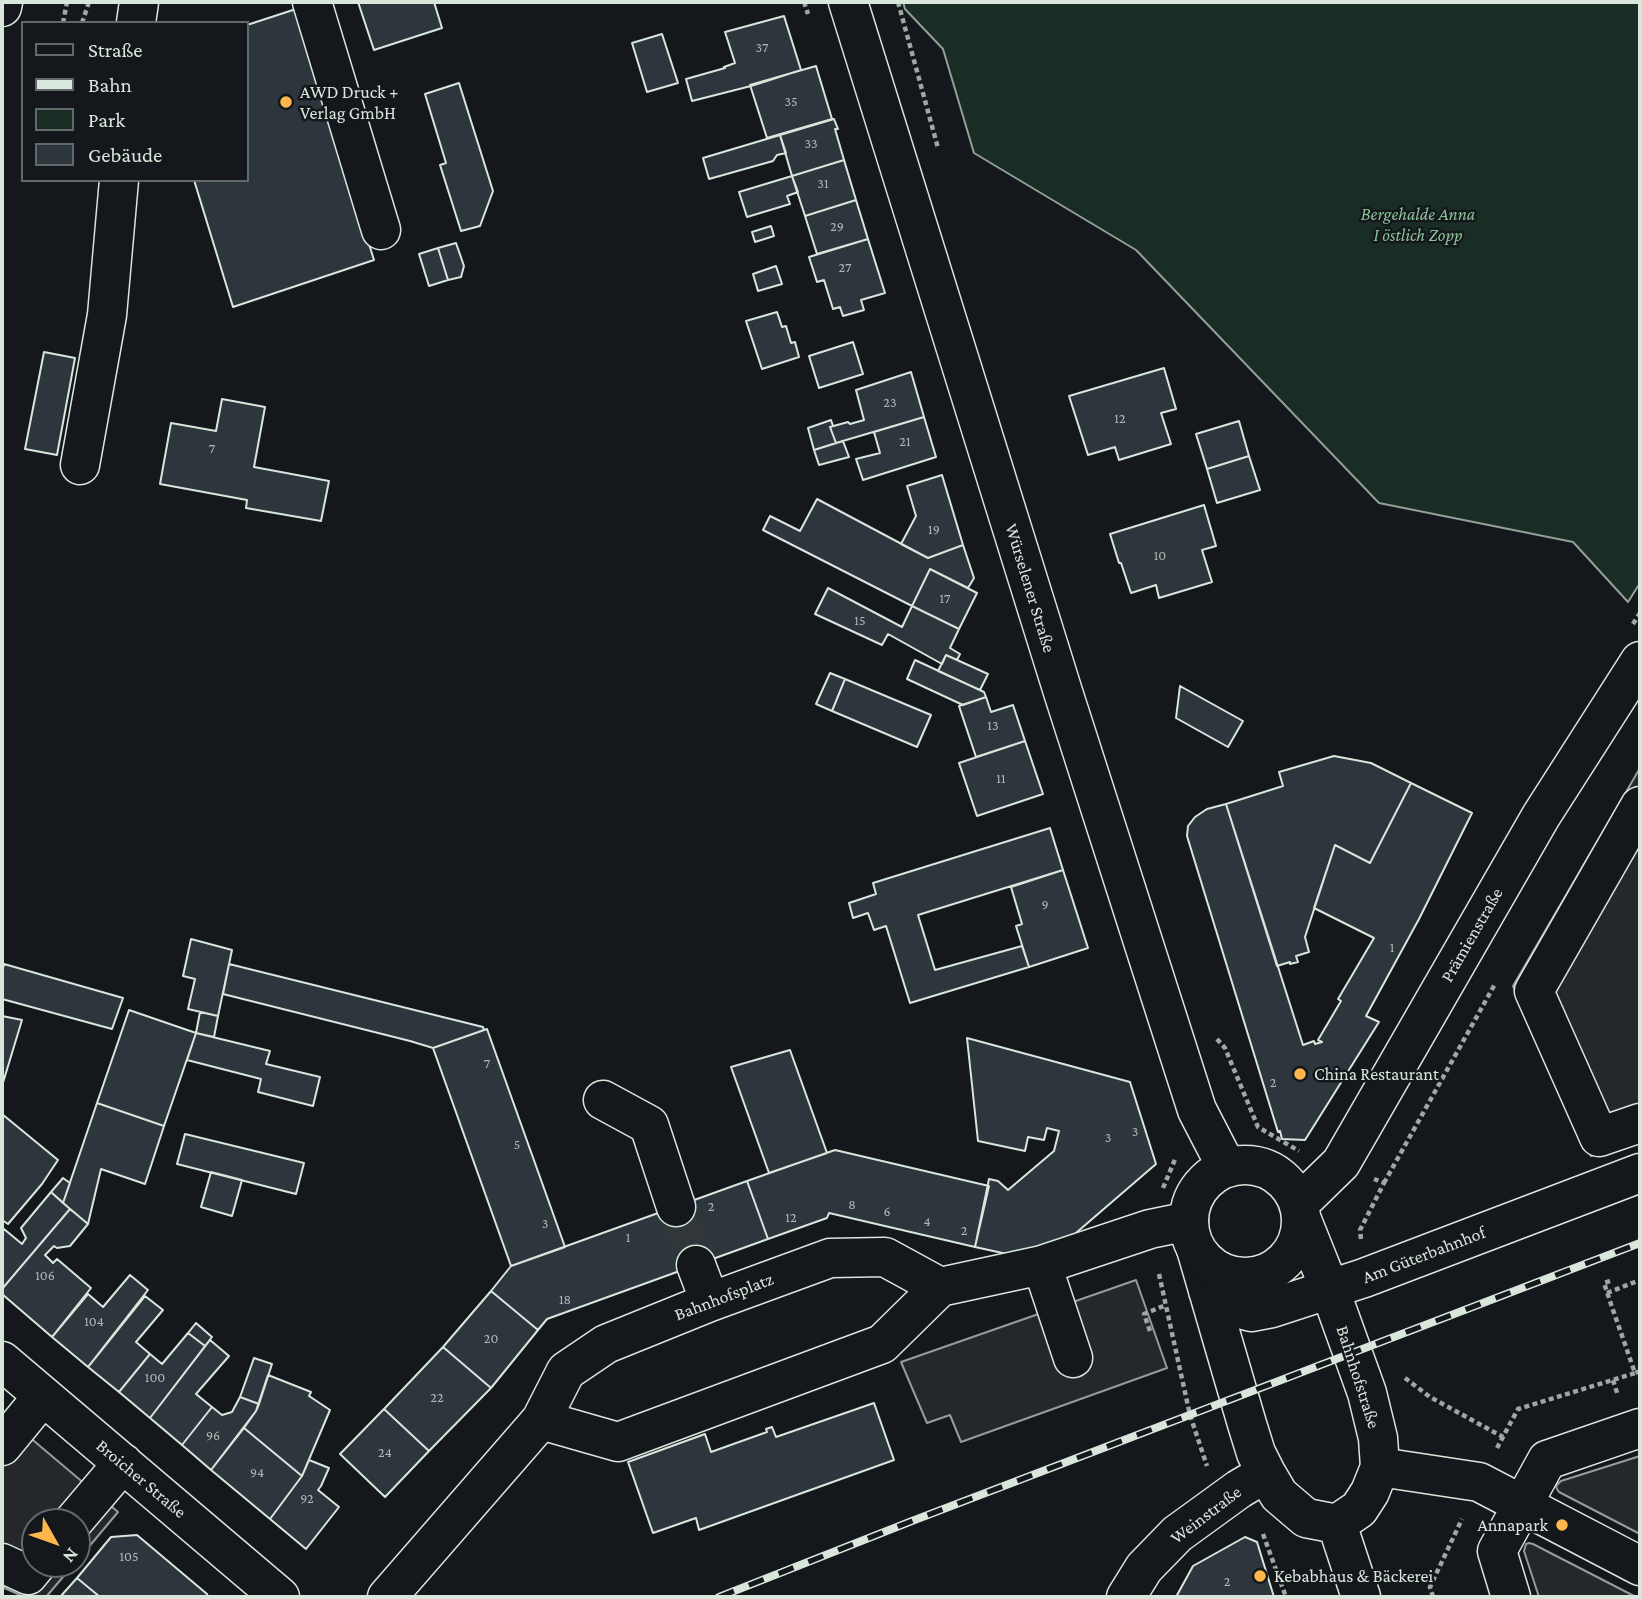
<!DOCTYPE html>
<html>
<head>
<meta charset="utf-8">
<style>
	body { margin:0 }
	#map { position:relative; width:1642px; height:1599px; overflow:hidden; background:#14181c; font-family:"Crimson Pro",serif }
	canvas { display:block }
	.frame { position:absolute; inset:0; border:4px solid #d8e6dc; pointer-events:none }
	.legend { position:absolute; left:21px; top:21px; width:228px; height:161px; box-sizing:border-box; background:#14181c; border:2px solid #626a69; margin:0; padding:9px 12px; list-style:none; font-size:21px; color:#d8e6dc }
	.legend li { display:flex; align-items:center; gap:14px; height:35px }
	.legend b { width:35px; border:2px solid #626a69 }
	.north { position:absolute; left:21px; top:1508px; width:70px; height:70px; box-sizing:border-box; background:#14181c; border:2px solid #626a69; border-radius:50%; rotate:130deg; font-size:19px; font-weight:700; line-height:28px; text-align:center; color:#d8e6dc }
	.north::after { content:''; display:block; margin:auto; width:24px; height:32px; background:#ffb74d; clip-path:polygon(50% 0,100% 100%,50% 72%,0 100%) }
</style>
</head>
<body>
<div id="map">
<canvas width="1642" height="1599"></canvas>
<div class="frame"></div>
<ul class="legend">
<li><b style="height:9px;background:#14181c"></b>Straße</li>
<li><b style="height:9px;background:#d8e6dc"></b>Bahn</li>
<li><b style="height:19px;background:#1a2d24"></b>Park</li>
<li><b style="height:19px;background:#2c363c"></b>Gebäude</li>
</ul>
<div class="north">N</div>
</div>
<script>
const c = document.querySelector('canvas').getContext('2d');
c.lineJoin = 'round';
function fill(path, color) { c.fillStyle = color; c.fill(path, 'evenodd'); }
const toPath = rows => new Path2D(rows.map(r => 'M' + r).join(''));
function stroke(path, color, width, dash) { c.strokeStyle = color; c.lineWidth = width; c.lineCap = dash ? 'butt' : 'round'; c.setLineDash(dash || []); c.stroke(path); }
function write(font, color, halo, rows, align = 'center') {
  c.font = font + ' "Crimson Pro",serif'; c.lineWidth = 5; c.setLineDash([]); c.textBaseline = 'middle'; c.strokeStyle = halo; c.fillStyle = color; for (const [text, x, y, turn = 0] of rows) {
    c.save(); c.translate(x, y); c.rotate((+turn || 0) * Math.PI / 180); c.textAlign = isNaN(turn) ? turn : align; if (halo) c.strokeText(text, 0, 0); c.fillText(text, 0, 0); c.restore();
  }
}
const green = toPath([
	[903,2,1640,2,1640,583,1628,602,1573,542,1379,503,1136,250,974,153,943,49,905,9,903,2]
]);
const parking = toPath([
	[1640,768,1640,1138,1591,1156,1513,986,1640,768],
	[1136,1280,1167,1368,961,1442,950,1415,927,1423,901,1362,1136,1280],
	[8,1419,118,1512,77,1561,77,1522,35,1522,35,1564,74,1564,46,1597,25,1597,2,1587,2,1426,8,1419],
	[1640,1456,1640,1534,1559,1492,1557,1489,1556,1486,1561,1481,1640,1456],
	[1529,1543,1533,1544,1636,1597,1539,1597,1524,1551,1526,1544,1529,1543]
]);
const building = toPath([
	[358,2,434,2,442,28,374,50,358,2],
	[296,9,374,260,233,307,194,180,247,180,247,25,296,9],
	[784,16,801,70,751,86,692,101,686,79,725,68,724,67,735,63,725,32,784,16],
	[662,34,678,83,647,92,632,43,662,34],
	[816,66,832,119,767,138,750,85,816,66],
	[459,83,493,191,480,226,461,231,440,165,446,163,425,94,459,83],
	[834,119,838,129,835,129,844,160,792,176,780,135,834,119],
	[780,135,786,153,777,155,773,161,709,179,703,158,780,135],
	[844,160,856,200,805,216,792,176,844,160],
	[792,176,798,192,787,196,790,204,747,217,739,192,792,176],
	[856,200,868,239,817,254,805,216,856,200],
	[771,226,774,236,755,242,752,232,771,226],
	[868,239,885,293,861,300,864,310,843,316,840,307,833,309,824,280,817,282,809,257,868,239],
	[456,243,464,266,461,277,448,280,438,248,456,243],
	[438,248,448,280,429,286,419,254,438,248],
	[776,266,782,284,758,291,753,274,776,266],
	[777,312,782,327,786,326,791,343,795,342,799,357,762,369,746,321,777,312],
	[853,342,863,374,819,388,809,356,853,342],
	[44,352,75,358,57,455,25,449,44,352],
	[1164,368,1176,409,1161,413,1171,444,1119,460,1115,447,1088,455,1069,396,1164,368],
	[911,372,924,417,836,443,830,427,848,422,850,424,864,420,856,390,911,372],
	[222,399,265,407,254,467,329,481,321,521,246,508,247,500,160,484,171,423,216,431,222,399],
	[924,417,936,457,863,480,856,459,880,453,874,432,924,417],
	[831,420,833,426,830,427,836,443,814,450,808,428,831,420],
	[1239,421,1249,456,1207,469,1196,434,1239,421],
	[843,441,849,457,819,465,814,450,843,441],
	[1249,456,1260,490,1217,503,1207,469,1249,456],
	[942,475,963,545,928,558,901,544,916,516,907,486,942,475],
	[817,499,928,558,963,545,974,578,968,588,930,569,912,606,763,530,770,516,800,531,817,499],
	[1204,505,1216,546,1202,550,1212,582,1159,598,1156,585,1131,593,1121,563,1119,563,1110,534,1204,505],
	[930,569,977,593,959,629,912,606,930,569],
	[828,588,902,627,912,606,959,629,950,648,960,654,957,660,946,655,942,664,888,634,882,645,815,614,828,588],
	[946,655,988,674,980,690,938,671,946,655],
	[915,660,984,692,986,697,963,705,907,679,915,660],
	[830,673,845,679,832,711,816,704,830,673],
	[845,679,931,715,917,747,832,711,845,679],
	[1180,686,1243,721,1228,747,1176,718,1180,686],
	[986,697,991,712,1013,705,1025,741,976,757,959,706,986,697],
	[1025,741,1043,794,977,816,959,763,1025,741],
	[1334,756,1371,763,1411,783,1370,863,1335,845,1305,937,1309,952,1296,956,1298,962,1290,964,1290,962,1277,966,1226,804,1283,786,1279,772,1334,756],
	[1411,783,1472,813,1419,919,1366,1016,1379,1022,1305,1140,1282,1139,1280,1131,1278,1132,1187,836,1188,826,1195,817,1207,809,1226,804,1303,1045,1314,1041,1315,1044,1322,1042,1318,1040,1341,1001,1338,999,1374,938,1314,908,1335,845,1370,863,1411,783],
	[1050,828,1063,870,918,915,935,970,1022,946,1029,967,910,1003,886,926,874,930,868,913,853,918,849,903,876,894,873,883,1050,828],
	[1063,870,1088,948,1029,967,1016,926,1022,924,1011,887,1063,870],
	[191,939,232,950,218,1016,188,1009,195,979,183,976,191,939],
	[4,964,123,998,112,1029,2,999,2,972,4,964],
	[229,964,483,1027,484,1030,433,1048,410,1041,223,994,229,964],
	[129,1010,196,1033,164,1126,97,1103,129,1010],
	[200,1012,218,1016,214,1037,196,1033,200,1012],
	[2,1016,22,1020,2,1086,2,1016],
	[487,1029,565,1247,511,1266,433,1048,487,1029],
	[196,1033,270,1051,266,1064,320,1077,313,1106,258,1092,261,1079,187,1060,196,1033],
	[967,1038,1130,1082,1156,1164,1055,1251,1030,1259,975,1247,989,1179,998,1181,1008,1190,1054,1151,1059,1131,1047,1128,1044,1140,1028,1137,1025,1151,978,1141,967,1038],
	[790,1050,827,1153,769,1173,731,1067,790,1050],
	[97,1103,164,1126,145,1184,101,1169,88,1224,63,1203,97,1103],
	[2,1114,58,1160,42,1184,8,1224,2,1220,2,1114],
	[185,1134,304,1163,296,1194,177,1164,185,1134],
	[835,1150,989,1186,975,1247,829,1213,827,1218,768,1239,747,1181,835,1150],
	[211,1172,242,1180,232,1216,201,1207,211,1172],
	[63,1178,70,1183,63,1203,51,1192,63,1178],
	[747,1181,768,1239,547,1319,538,1330,491,1291,511,1266,747,1181],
	[51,1192,70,1209,2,1289,2,1232,4,1229,22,1244,26,1238,21,1228,51,1192],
	[70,1209,88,1224,70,1246,57,1248,54,1246,45,1255,53,1263,57,1259,91,1288,52,1337,2,1294,2,1289,70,1209],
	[130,1275,148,1290,88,1367,52,1337,88,1294,103,1307,130,1275],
	[491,1291,538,1330,491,1388,443,1347,491,1291],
	[145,1296,163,1310,136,1342,150,1354,119,1392,88,1367,145,1296],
	[196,1323,212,1337,205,1346,188,1333,196,1323],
	[188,1333,205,1346,150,1418,119,1392,150,1354,162,1364,188,1333],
	[210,1340,229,1356,196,1394,212,1407,182,1445,150,1418,210,1340],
	[443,1347,491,1388,429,1451,384,1409,443,1347],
	[254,1358,272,1364,259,1404,240,1397,254,1358],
	[268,1375,311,1392,309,1396,330,1410,302,1476,244,1428,256,1411,268,1375],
	[240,1397,259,1404,256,1411,211,1470,182,1445,212,1407,222,1415,232,1412,240,1397],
	[874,1403,894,1460,699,1530,696,1518,653,1533,628,1462,705,1434,711,1452,767,1432,766,1429,772,1427,776,1437,874,1403],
	[384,1409,429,1451,385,1497,340,1454,384,1409],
	[244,1428,302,1476,270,1519,211,1470,244,1428],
	[309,1460,329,1468,321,1486,318,1490,339,1507,306,1549,270,1519,302,1476,309,1460],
	[137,1535,207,1594,208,1597,100,1597,77,1578,111,1537,137,1535],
	[1245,1537,1257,1542,1274,1597,1176,1597,1193,1566,1245,1537],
	[77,1578,100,1597,60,1597,77,1578]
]);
const minorTunnel = toPath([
	[676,1207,696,1265]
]);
const path = toPath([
	[804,2,808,14],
	[898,2,938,148],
	[63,23,67,2],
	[82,23,89,2],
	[1633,624,1640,613],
	[1217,1039,1225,1048,1258,1127,1299,1151],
	[1384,1183,1495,984],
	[1163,1188,1176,1157],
	[1361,1239,1360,1230,1384,1183,1374,1179],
	[1159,1274,1190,1415,1207,1466],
	[1610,1281,1604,1283,1613,1310,1635,1373,1640,1371],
	[1607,1293,1640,1280],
	[1150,1331,1144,1314,1166,1305],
	[1405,1378,1430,1397,1503,1437],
	[1613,1380,1618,1396],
	[1497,1448,1518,1409,1635,1373],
	[1263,1534,1286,1597],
	[1433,1597,1430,1587,1462,1519]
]);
const minor = toPath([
	[312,2,381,230],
	[136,23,139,2],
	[80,465,107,315,119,180],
	[1640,806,1534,991,1599,1137,1640,1123],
	[603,1100,649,1125,676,1207],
	[1196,1249,1247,1424,1256,1453,1266,1473,1279,1495,1306,1518,1337,1524,1359,1509,1370,1492,1380,1467,1378,1438,1367,1393,1330,1290,1302,1220],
	[696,1265,710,1302],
	[1042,1265,1073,1358],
	[1208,1291,1225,1305,1251,1312,1272,1308,1364,1278,1640,1173],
	[2,1361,280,1597],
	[541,1420,566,1371,606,1344,710,1302,830,1258,885,1257,940,1287],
	[2,1446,43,1396],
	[1380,1467,1479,1482,1640,1566],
	[73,1522,123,1463],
	[1337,1524,1361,1597],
	[2,1563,28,1575,37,1564],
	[387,1597,541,1420,618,1442,882,1344,940,1287,1042,1265,1150,1229,1189,1221],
	[1126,1597,1144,1568,1177,1534,1239,1489,1266,1473],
	[1511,1597,1497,1551,1547,1460,1640,1428]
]);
const major = toPath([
	[848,2,1063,692,1197,1110,1227,1168],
	[2,7,3,2],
	'1189 1221a56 56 0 1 1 112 0a56 56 0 1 1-112 0Z',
	[1300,1203,1341,1163,1541,816,1640,661]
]);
const rail = toPath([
	[719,1597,912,1521,1640,1243]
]);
const markers = [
	[286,102,7,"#ffb74d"],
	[1300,1074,7,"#ffb74d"],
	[1562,1525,7,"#ffb74d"],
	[1260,1576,7,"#ffb74d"]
];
const numberNames = [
	["37",762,48],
	["35",791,102],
	["33",811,144],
	["31",823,184],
	["29",837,227],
	["27",845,268],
	["23",890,403],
	["12",1120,419],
	["21",905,442],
	["7",212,449],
	["19",934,530],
	["10",1160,556],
	["17",945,599],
	["15",860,621],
	["13",993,726],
	["11",1001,779],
	["9",1045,905],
	["1",1392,948],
	["7",487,1064],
	["2",1273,1083],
	["3",1135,1132],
	["3",1108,1138],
	["5",517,1145],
	["8",852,1205],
	["2",711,1207],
	["6",887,1212],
	["12",791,1218],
	["4",927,1222],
	["3",545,1224],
	["2",964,1231],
	["1",628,1238],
	["106",45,1276],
	["18",565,1300],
	["104",94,1322],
	["20",491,1339],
	["100",155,1378],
	["22",437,1398],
	["96",213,1436],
	["24",385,1453],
	["94",257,1473],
	["92",307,1499],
	["105",129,1557],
	["2",1227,1582]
];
const poiNames = [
	["AWD Druck +",300,92],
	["Verlag GmbH",300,113],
	["China Restaurant",1314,1074],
	["Annapark",1548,1525,"right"],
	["Kebabhaus & Bäckerei",1274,1576]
];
const parkNames = [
	["Bergehalde Anna",1418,214],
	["I östlich Zopp",1418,235]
];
const streetNames = [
	["Würselener Straße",1030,588,73],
	["Prämienstraße",1472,935,-60],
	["Am Güterbahnhof",1424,1255,-21],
	["Bahnhofsplatz",724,1297,-21],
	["Bahnhofstraße",1358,1377,72],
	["Broicher Straße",141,1479,40],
	["Weinstraße",1206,1515,-37]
];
fill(green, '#1a2d24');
stroke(green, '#939e99', 2);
fill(parking, '#24282b');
stroke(parking, '#939e99', 2);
fill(building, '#2c363c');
stroke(building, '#d8e6dc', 2);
stroke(minorTunnel, '#313739', 38, [38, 19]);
stroke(minor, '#d8e6dc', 41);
stroke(major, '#d8e6dc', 41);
stroke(path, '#9da8a2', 4.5, [5, 3.5]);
stroke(minor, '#14181c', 38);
stroke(major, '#14181c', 38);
stroke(rail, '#d8e6dc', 8);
stroke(rail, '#14181c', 5, [16]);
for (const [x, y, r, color] of markers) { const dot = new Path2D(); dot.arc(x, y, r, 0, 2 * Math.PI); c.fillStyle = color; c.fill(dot); stroke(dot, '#14181c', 2.5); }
write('14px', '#adbab4', null, numberNames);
write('18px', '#d8e6dc', '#14181c', poiNames, 'left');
write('italic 18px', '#8ac095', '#14181c', parkNames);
write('18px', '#d8e6dc', '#14181c', streetNames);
</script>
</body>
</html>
